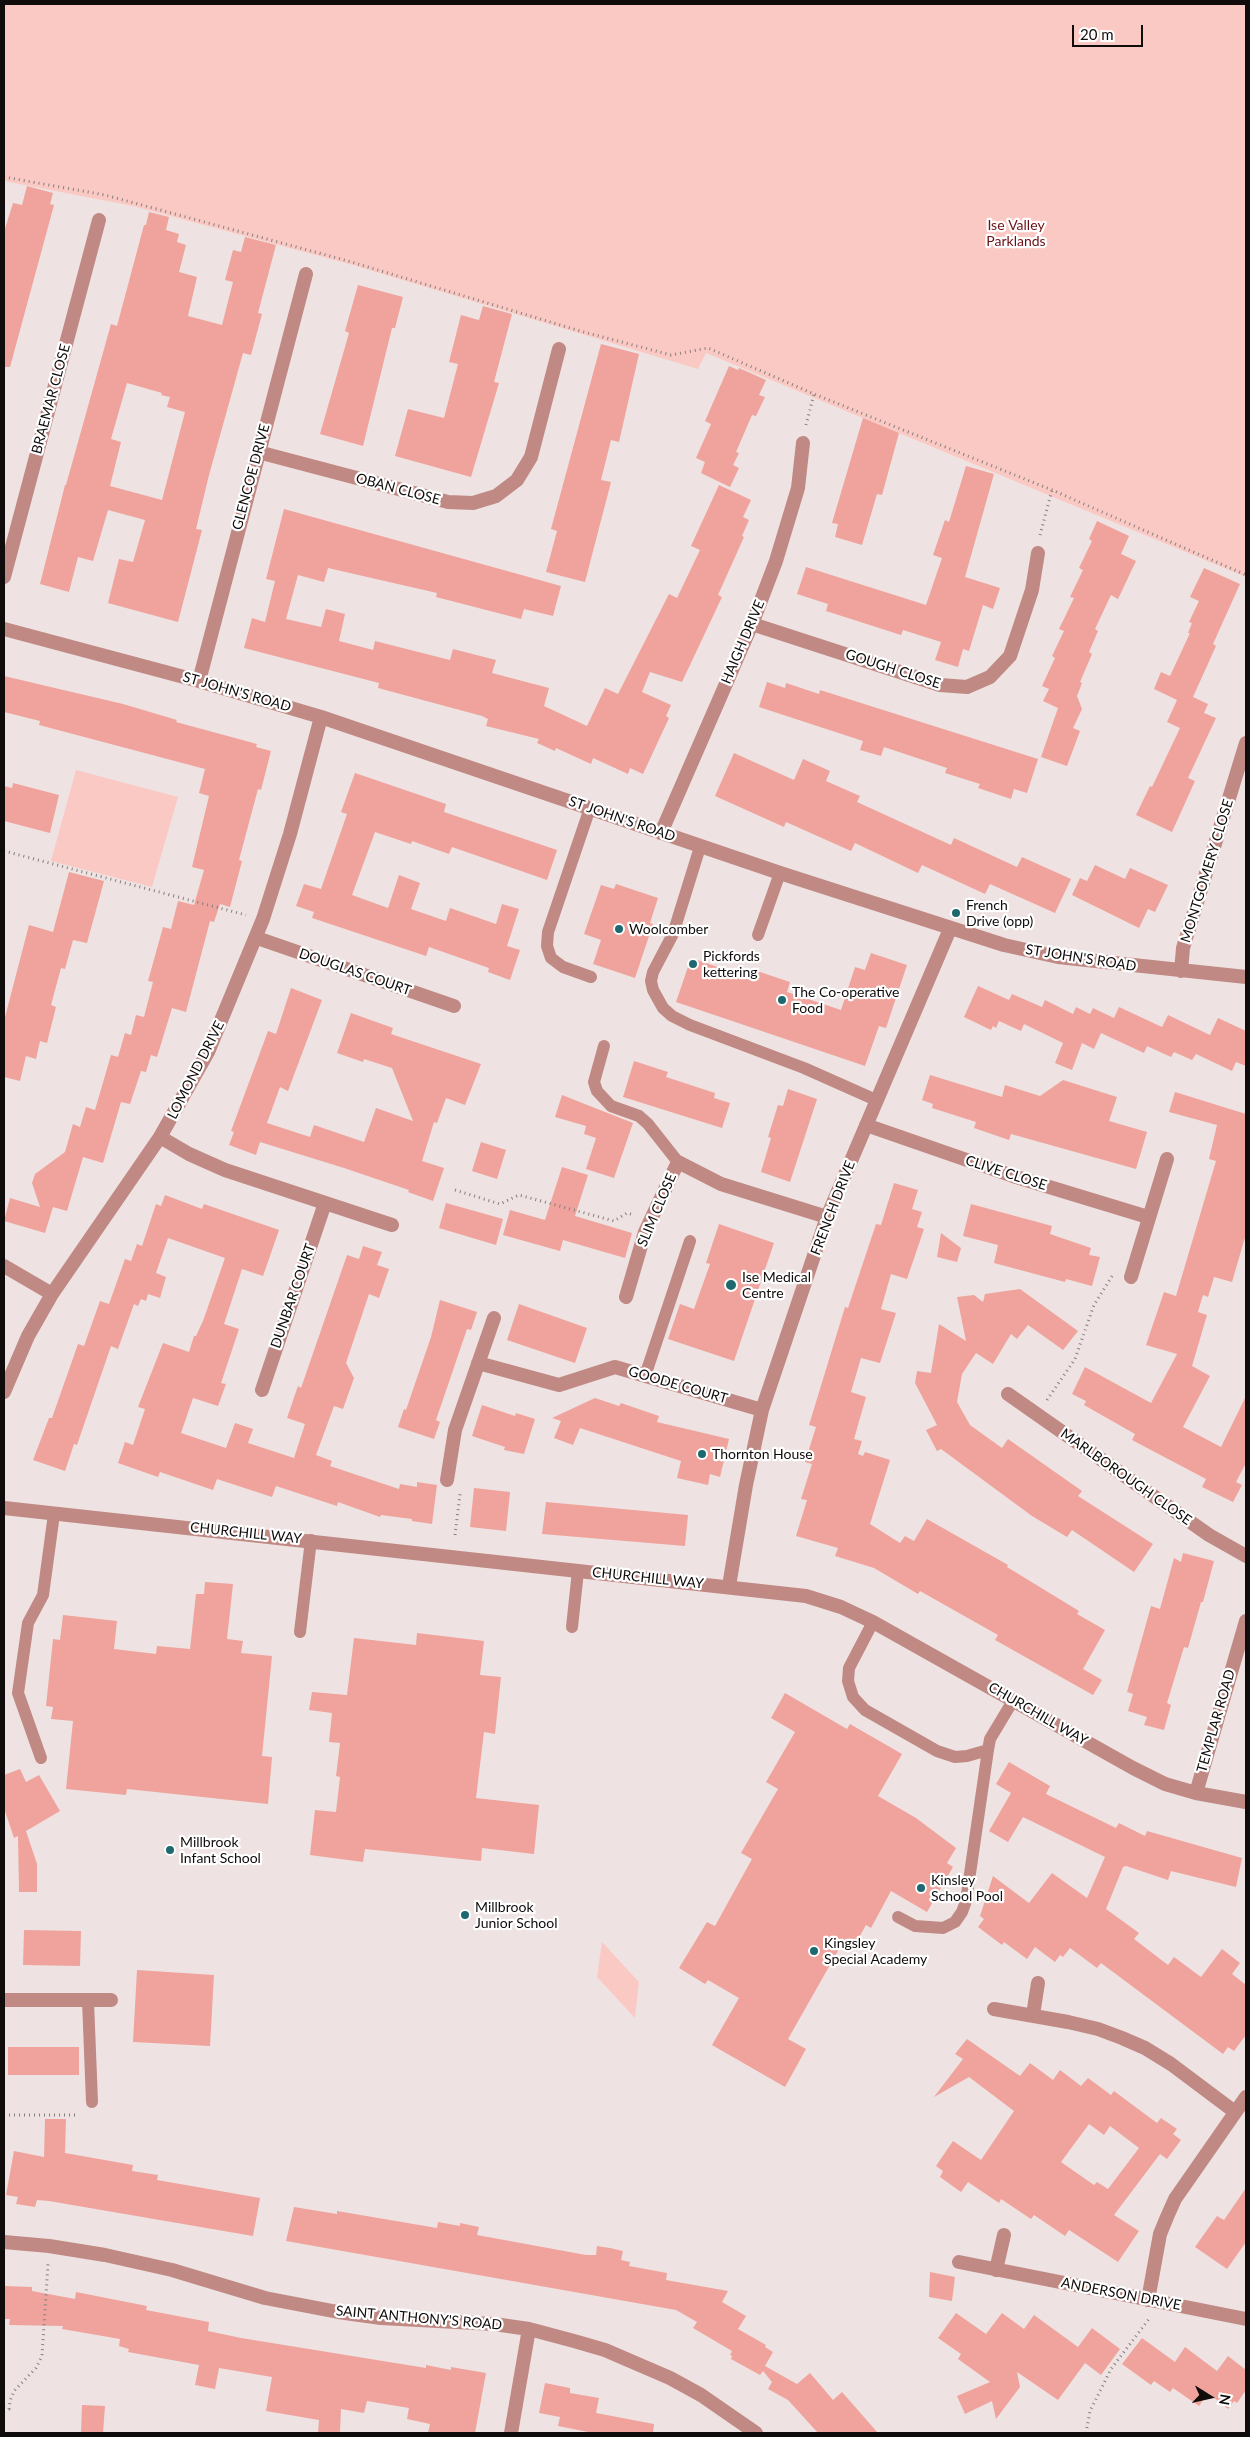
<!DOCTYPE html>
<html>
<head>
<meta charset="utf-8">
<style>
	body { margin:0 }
	#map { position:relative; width:1250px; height:2437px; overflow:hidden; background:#eee3e2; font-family:Lato,sans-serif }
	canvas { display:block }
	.frame { position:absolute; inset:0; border:5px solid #100c0c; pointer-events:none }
	.north { position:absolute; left:1185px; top:2372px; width:50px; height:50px; -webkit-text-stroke:4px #fff; paint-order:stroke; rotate:100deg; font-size:14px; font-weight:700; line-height:20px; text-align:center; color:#100c0c }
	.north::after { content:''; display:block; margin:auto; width:18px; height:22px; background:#100c0c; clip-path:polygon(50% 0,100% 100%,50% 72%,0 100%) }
	.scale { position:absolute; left:1072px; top:25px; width:71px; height:22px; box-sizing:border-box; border:2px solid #100c0c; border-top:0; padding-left:6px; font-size:15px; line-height:18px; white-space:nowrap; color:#100c0c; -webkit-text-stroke:4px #fff; paint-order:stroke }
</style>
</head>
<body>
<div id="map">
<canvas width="1250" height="2437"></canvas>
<div class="frame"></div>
<div class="north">N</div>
<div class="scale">20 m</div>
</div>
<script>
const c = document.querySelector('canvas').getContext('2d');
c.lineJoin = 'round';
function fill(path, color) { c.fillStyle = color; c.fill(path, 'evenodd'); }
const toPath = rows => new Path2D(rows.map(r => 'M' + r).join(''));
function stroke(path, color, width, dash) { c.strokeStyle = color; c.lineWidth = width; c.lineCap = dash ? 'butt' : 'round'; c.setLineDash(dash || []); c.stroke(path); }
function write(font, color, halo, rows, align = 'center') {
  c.font = font + ' Lato,sans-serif'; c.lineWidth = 4.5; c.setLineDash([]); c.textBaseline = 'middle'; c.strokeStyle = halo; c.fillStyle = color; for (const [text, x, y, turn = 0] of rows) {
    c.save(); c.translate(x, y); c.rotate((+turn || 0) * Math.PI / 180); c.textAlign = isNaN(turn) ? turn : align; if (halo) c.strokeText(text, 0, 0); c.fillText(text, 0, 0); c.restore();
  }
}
const green = toPath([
	[4,4,1246,4,1246,577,706,353,698,369,353,265,133,206,4,181],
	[76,770,178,797,152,887,51,861],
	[602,1942,639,1982,635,2018,597,1977]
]);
const building = toPath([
	[27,186,53,193,50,204,54,205,10,367,4,367,4,232,13,203,22,205],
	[149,212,169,217,166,230,179,234,177,242,186,245,179,272,197,277,188,316,222,325,233,282,225,280,233,250,241,252,245,237,276,245,258,313,262,314,251,355,243,353,209,475,196,529,202,530,178,622,108,603,119,559,133,562,145,520,108,510,93,561,78,557,69,592,40,584,65,485,66,485,111,324,117,326,144,225,146,225],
	[127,383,162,393,161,395,170,397,167,407,185,412,162,500,110,486,121,442,111,439],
	[358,285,403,297,395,328,392,328,363,446,320,434,349,333,345,331],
	[483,306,512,314,494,382,499,383,471,477,395,456,408,409,444,418,458,364,449,362,461,315,479,320],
	[601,344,639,354,619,442,611,440,601,480,611,482,585,582,546,572,557,531,551,529],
	[729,366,738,370,739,368,766,380,759,395,765,397,756,416,752,415,736,452,739,453,733,465,739,468,730,487,701,473,705,462,696,458,711,424,705,421],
	[863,418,899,433,882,495,877,494,862,545,835,537,838,524,832,523],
	[966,466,994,474,965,577,1000,588,993,609,983,605,969,651,963,649,958,667,935,660,941,642,903,630,901,635,826,611,828,604,797,594,806,567,926,605,942,558,933,555,945,520,949,522],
	[719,485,751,500,743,517,749,520,742,536,744,537,718,595,722,597,682,682,650,672,642,692,671,705,666,716,669,718,643,774,630,768,628,774,593,758,591,764,556,748,555,751,537,743,539,739,486,726,488,719,482,716,378,688,379,683,244,648,252,618,265,622,275,581,266,579,284,509,561,586,553,616,524,609,521,619,436,597,437,593,328,568,324,582,298,575,286,619,321,627,326,609,345,614,339,641,373,650,375,641,450,660,453,649,496,660,492,673,549,688,544,706,587,726,605,688,618,694,669,594,677,598,700,550,691,546],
	[1097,521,1129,536,1121,554,1136,561,1118,599,1111,595,1095,629,1098,631,1089,652,1092,654,1080,682,1082,683,1077,696,1082,709,1073,728,1080,731,1067,766,1041,757,1058,708,1043,701,1049,689,1042,686,1055,658,1052,656,1064,631,1059,629,1074,598,1070,597,1083,570,1079,568,1092,541,1089,539],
	[1204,568,1240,584,1213,644,1216,646,1193,697,1208,704,1204,713,1216,718,1188,778,1195,781,1172,832,1136,815,1150,786,1152,787,1180,728,1167,722,1177,700,1154,689,1161,672,1170,676,1190,633,1188,633,1192,623,1189,622,1199,601,1190,597],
	[4,676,123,704,177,720,176,722,257,744,256,747,271,751,261,790,258,789,239,860,242,861,230,907,220,904,214,922,210,921,186,1012,172,1008,157,1057,151,1055,146,1072,141,1071,130,1104,121,1102,103,1163,83,1157,67,1211,53,1207,45,1233,4,1221,10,1198,40,1207,32,1183,35,1174,65,1152,73,1124,80,1127,86,1107,95,1110,111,1055,118,1057,125,1033,131,1035,136,1015,144,1017,153,982,148,981,163,927,171,929,178,901,194,905,204,870,192,867,209,796,199,793,205,769,39,725,40,721,4,712],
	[767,682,785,688,786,683,819,694,820,690,1038,759,1027,793,1014,789,1011,799,978,788,980,784,945,773,947,768,884,747,881,756,860,750,863,741,759,707],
	[734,753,794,780,803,759,830,771,826,781,860,796,857,802,951,845,954,838,1017,867,1022,857,1071,879,1055,913,990,884,985,894,922,865,918,873,855,843,851,851,786,822,784,827,715,796],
	[355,773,446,804,444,812,557,850,547,880,452,847,449,854,412,841,411,844,375,832,352,895,388,908,399,875,420,883,411,909,446,921,450,908,496,924,502,904,519,909,507,946,520,950,510,980,488,972,489,968,429,947,426,956,312,918,314,912,296,906,304,884,321,889,347,814,341,812],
	[13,783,59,795,50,833,4,821,4,786,12,788],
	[1095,865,1125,879,1130,868,1168,885,1155,912,1148,909,1139,928,1072,895,1080,878,1087,881],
	[69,872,104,881,87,943,73,940,65,969,61,968,51,1005,56,1007,47,1043,40,1041,36,1059,26,1056,20,1081,4,1077,4,1021,29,925,53,932],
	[616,884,658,898,650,923,653,924,635,978,593,964,601,940,584,934,601,885,614,889],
	[871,953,907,965,886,1028,879,1026,865,1066,676,1002,691,958,751,978,754,970,790,982,787,992,841,1010,855,967,865,970],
	[978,986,1009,1000,1012,994,1042,1007,1045,1000,1073,1014,1076,1007,1090,1014,1093,1008,1114,1018,1119,1007,1162,1027,1168,1015,1210,1035,1218,1018,1246,1031,1246,1066,1236,1062,1232,1071,1196,1054,1192,1060,1174,1052,1171,1057,1147,1046,1144,1053,1101,1033,1094,1049,1082,1043,1072,1070,1055,1063,1063,1043,1024,1024,1021,1031,999,1021,996,1028,993,1026,991,1030,964,1017],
	[291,988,322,1000,288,1091,280,1087,267,1123,310,1137,314,1125,364,1142,376,1108,413,1121,392,1068,364,1059,363,1062,337,1053,351,1013,393,1028,391,1034,481,1064,465,1105,446,1098,437,1123,434,1122,422,1161,444,1168,433,1201,408,1192,409,1190,344,1168,260,1142,256,1155,229,1145,234,1132,231,1131,268,1031,276,1034],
	[634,1061,668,1072,666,1077,715,1093,714,1098,730,1103,722,1128,623,1097],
	[930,1075,1002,1097,1005,1085,1040,1096,1063,1080,1117,1097,1109,1121,1147,1132,1136,1169,1011,1134,1009,1140,974,1128,976,1122,932,1108,933,1104,922,1100],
	[788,1089,817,1099,790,1182,761,1172,771,1138,768,1137,778,1105,783,1106],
	[1175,1092,1246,1114,1246,1234,1232,1282,1214,1277,1208,1297,1203,1295,1197,1315,1198,1312,1207,1315,1192,1366,1210,1376,1183,1427,1221,1447,1246,1396,1246,1463,1236,1482,1242,1485,1233,1502,1202,1487,1206,1479,1132,1440,1135,1434,1084,1405,1086,1401,1072,1394,1085,1367,1151,1403,1177,1354,1146,1345,1164,1292,1176,1296,1216,1161,1209,1159,1217,1125,1169,1112],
	[562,1095,633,1123,614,1178,586,1169,596,1138,584,1134,586,1126,555,1117],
	[481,1142,506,1150,497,1179,472,1171],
	[562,1167,588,1175,575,1216,632,1233,625,1258,563,1240,560,1251,503,1235,510,1210,545,1220],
	[894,1183,918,1190,912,1209,922,1212,917,1227,924,1229,907,1279,891,1274,881,1309,896,1313,880,1363,861,1358,851,1392,866,1397,854,1439,862,1441,858,1454,863,1456,865,1452,890,1460,870,1524,900,1543,905,1536,914,1541,927,1519,1008,1565,1007,1567,1079,1611,1077,1614,1105,1630,1083,1669,1102,1680,1093,1695,995,1640,998,1635,920,1591,918,1594,874,1568,835,1556,838,1548,796,1536,807,1500,801,1499,812,1464,805,1462,816,1427,809,1425,845,1307,848,1308,876,1224,881,1225],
	[165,1195,202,1209,204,1204,279,1230,263,1276,242,1269,224,1324,239,1329,221,1383,226,1384,218,1406,193,1398,181,1433,226,1448,235,1423,253,1429,248,1443,294,1458,305,1424,287,1418,298,1386,301,1388,347,1255,359,1259,363,1246,382,1252,377,1265,389,1269,379,1298,369,1294,346,1363,354,1378,343,1409,334,1406,316,1455,332,1461,330,1466,399,1489,400,1484,417,1487,417,1482,437,1485,432,1524,412,1521,412,1519,381,1515,380,1517,338,1502,337,1506,276,1486,272,1497,217,1479,213,1490,160,1472,158,1477,118,1463,125,1442,133,1445,145,1409,138,1407,163,1343,189,1352,194,1336,196,1336,203,1321,225,1258,168,1238,156,1273,166,1277,160,1298,148,1294,146,1301,141,1299,138,1306,134,1304,118,1349,111,1346,77,1445,74,1444,65,1471,33,1460,49,1418,52,1418,78,1344,84,1346,100,1301,109,1304,125,1259,131,1261,137,1244,142,1246,156,1204,161,1206],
	[446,1203,503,1219,496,1245,439,1228],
	[971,1204,1052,1226,1050,1234,1091,1248,1089,1255,1100,1257,1092,1286,1066,1279,1065,1282,994,1263,998,1245,963,1236],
	[719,1224,774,1243,734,1361,668,1339,680,1304,694,1309,710,1264,706,1263],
	[941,1233,961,1248,957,1262,937,1257],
	[1020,1289,1078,1331,1063,1350,1028,1325,1017,1339,1011,1334,993,1364,976,1353,962,1374,957,1402,970,1425,1002,1448,1008,1439,1082,1491,1078,1496,1153,1544,1134,1572,1072,1530,1067,1537,1032,1516,941,1449,937,1451,926,1430,937,1425,915,1383,917,1371,931,1373,939,1324,966,1341,957,1297,974,1295,983,1302,985,1294],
	[440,1300,477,1312,471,1330,467,1329,449,1382,436,1420,440,1422,434,1439,398,1427,404,1409,406,1410,431,1337],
	[519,1304,587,1328,575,1363,507,1340],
	[595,1398,619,1406,621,1403,659,1416,657,1422,729,1439,720,1477,710,1474,708,1485,677,1478,681,1461,580,1428,573,1445,554,1438,561,1421,552,1418],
	[482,1405,515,1416,516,1413,535,1419,524,1454,504,1450,505,1447,472,1436],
	[474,1488,510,1492,506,1531,470,1527],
	[546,1502,688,1515,685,1546,542,1534],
	[1183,1553,1214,1561,1203,1602,1201,1602,1188,1648,1184,1647,1167,1703,1171,1705,1164,1730,1144,1725,1147,1717,1128,1711,1133,1694,1127,1692,1151,1606,1160,1609,1174,1558,1181,1562],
	[205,1582,233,1584,227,1639,243,1641,241,1653,272,1656,262,1756,272,1757,268,1804,127,1789,126,1795,66,1789,73,1721,51,1719,53,1707,46,1706,53,1639,60,1640,63,1615,117,1621,114,1649,156,1654,157,1646,190,1649,196,1594,204,1594],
	[417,1633,484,1641,480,1675,501,1677,495,1734,484,1732,476,1798,539,1805,534,1854,482,1848,481,1861,365,1849,363,1862,310,1855,315,1810,336,1812,340,1777,336,1776,340,1743,329,1742,332,1713,309,1710,312,1692,347,1695,354,1638,416,1645],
	[785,1693,847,1729,850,1724,902,1754,878,1796,916,1818,956,1848,947,1863,953,1867,927,1912,891,1891,871,1928,866,1925,853,1948,843,1942,788,2039,806,2049,785,2087,712,2045,739,1998,708,1980,705,1984,679,1968,707,1922,715,1926,752,1859,741,1853,778,1789,766,1782,795,1732,771,1718],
	[1009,1762,1050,1786,1046,1794,1116,1828,1119,1823,1145,1836,1147,1831,1242,1858,1236,1887,1171,1871,1168,1880,1126,1866,1123,1867,1106,1909,1139,1933,1134,1939,1168,1965,1174,1957,1201,1977,1222,1949,1240,1963,1232,1974,1246,1985,1246,2035,1234,2051,1228,2047,1223,2054,1101,1963,1097,1968,1070,1948,1063,1957,1060,1955,1055,1962,1035,1947,1027,1959,1004,1942,1002,1945,978,1927,984,1919,980,1916,993,1876,1029,1903,1052,1873,1087,1898,1105,1857,1023,1817,1008,1842,989,1831,1011,1793,996,1784],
	[20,1769,26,1782,39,1775,60,1811,26,1831,37,1864,37,1892,19,1892,18,1836,14,1838,4,1808,4,1775],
	[24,1930,81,1931,80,1966,23,1965],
	[137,1970,214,1975,210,2046,133,2042],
	[967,2039,1020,2076,1030,2063,1053,2080,1060,2070,1081,2086,1088,2078,1111,2095,1114,2091,1157,2123,1161,2118,1177,2129,1173,2134,1181,2140,1167,2159,1160,2154,1114,2215,1139,2231,1118,2262,1069,2230,1065,2236,1034,2215,1031,2219,1001,2199,999,2203,968,2182,961,2192,940,2177,943,2171,936,2166,953,2141,981,2160,1014,2111,969,2077,934,2097,963,2059,955,2054],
	[1089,2124,1104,2135,1110,2126,1139,2148,1108,2189,1097,2182,1094,2185,1061,2162],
	[8,2047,79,2047,79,2075,8,2075],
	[45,2119,66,2119,65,2153,133,2165,132,2171,158,2175,157,2180,260,2198,253,2236,49,2201,37,2200,35,2207,16,2204,18,2197,6,2195,14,2151,44,2157],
	[1246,2188,1246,2242,1227,2269,1195,2247,1217,2216,1224,2220],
	[294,2207,337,2214,337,2211,437,2228,438,2222,460,2226,460,2223,479,2227,477,2235,586,2255,596,2255,597,2246,610,2248,623,2251,621,2260,630,2262,629,2266,667,2273,666,2280,728,2291,722,2302,746,2316,738,2329,766,2345,765,2347,773,2352,765,2366,797,2384,810,2373,833,2400,842,2392,878,2433,818,2433,788,2400,768,2389,772,2382,763,2371,760,2375,731,2359,732,2356,730,2355,732,2351,693,2328,697,2322,676,2310,286,2241],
	[930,2272,955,2277,952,2301,929,2297],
	[4,2286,32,2287,32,2291,75,2299,76,2292,147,2306,146,2310,209,2322,208,2331,241,2338,426,2368,426,2365,451,2370,451,2367,486,2373,475,2433,428,2433,430,2424,407,2419,409,2408,367,2401,364,2413,341,2409,340,2433,318,2433,319,2420,266,2411,272,2377,219,2368,215,2389,195,2385,199,2365,128,2352,129,2349,119,2346,120,2339,62,2329,63,2326,9,2325,10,2319,4,2319],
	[956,2313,986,2334,1002,2313,1024,2329,1034,2315,1078,2347,1092,2328,1120,2349,1101,2375,1085,2363,1058,2400,1017,2372,1020,2387,996,2419,992,2401,965,2414,957,2396,990,2382,958,2359,961,2354,938,2338],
	[1142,2338,1175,2362,1185,2347,1217,2371,1228,2356,1246,2370,1246,2390,1237,2403,1234,2401,1228,2409,1208,2393,1199,2406,1173,2388,1170,2392,1154,2381,1151,2385,1122,2364],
	[545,2383,570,2388,570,2393,599,2398,596,2413,654,2424,653,2433,593,2433,558,2426,560,2417,539,2413],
	[82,2405,105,2406,103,2433,81,2433]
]);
const path = toPath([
	[4,177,105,195,348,261,580,331,671,355,708,348,814,394,1052,490,1246,575],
	[806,425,814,394],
	[1040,535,1052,490],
	[4,851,246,915],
	[455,1190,500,1204,519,1195,614,1221,627,1213,634,1215],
	[1047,1400,1075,1359,1094,1305,1112,1276],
	[455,1535,460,1494],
	[4,2115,75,2115],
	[4,2408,9,2409,10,2401,14,2391,36,2368,42,2356,48,2264],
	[1086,2433,1090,2411,1111,2369,1149,2319]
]);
const service = toPath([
	[590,808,548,932,547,946,551,958,563,967,591,977],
	[700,847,673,934,653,972,651,981,653,990,663,1008,672,1016,690,1025,804,1068,876,1100],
	[758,935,780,873],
	[604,1046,594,1082,597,1091,611,1106,639,1116,648,1124,678,1162],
	[645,1376,690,1241],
	[873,1622,849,1668,848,1681,853,1697,865,1710,937,1751,955,1757,967,1756,988,1750,990,1739,1014,1699],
	[572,1627,578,1571],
	[300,1632,311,1540],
	[41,1758,18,1693,28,1623,43,1595,54,1514],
	[898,1917,915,1926,943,1928,955,1922,962,1912,966,1901,988,1750],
	[88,2001,92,2102]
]);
const minor = toPath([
	[258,452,448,502,473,503,496,496,517,480,531,457,559,349],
	[4,577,99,220],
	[752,624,940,685,967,687,990,677,1010,656,1032,590,1038,553],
	[4,629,199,681,321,717,780,873,1004,945,1058,957,1246,977],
	[199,681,306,274],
	[661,833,752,624,776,561,798,488,803,443],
	[257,938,454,1006],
	[1181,971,1183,948,1246,743],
	[866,1125,1013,1176,1148,1217],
	[160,1137,189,1154,225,1170,392,1225],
	[4,1266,52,1294],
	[1131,1277,1167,1159],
	[626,1297,645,1232,678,1162,721,1184,827,1217],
	[478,1363,559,1385,615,1367,762,1410],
	[262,1390,325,1203],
	[4,1392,28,1336,52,1294,160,1137,208,1052,263,919,290,834,321,717],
	[1008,1394,1209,1535,1246,1556],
	[447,1480,455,1430,494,1318],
	[4,1508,806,1596,841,1607,873,1622,1133,1768,1165,1784,1196,1793,1246,1802],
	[729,1586,746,1485,762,1410,827,1217,950,929],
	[1196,1793,1246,1621],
	[4,2000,111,2000],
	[994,2009,1068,2022,1098,2029,1122,2038,1145,2048,1171,2064,1235,2112],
	[1033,2015,1038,1983],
	[4,2242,49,2246,105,2255,172,2270,265,2298,338,2312,381,2318,494,2324,529,2329,574,2341,605,2350,670,2378,701,2395,756,2433],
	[959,2262,1246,2319],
	[996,2270,1004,2235],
	[1148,2300,1160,2234,1167,2217,1175,2199,1246,2097],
	[511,2433,529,2329]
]);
const markers = [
	[956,913,5,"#1d696f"],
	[619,929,5,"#1d696f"],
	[693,964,5,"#1d696f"],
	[782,1000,5,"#1d696f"],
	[731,1285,6,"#1d696f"],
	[702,1454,5,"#1d696f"],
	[170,1850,5,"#1d696f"],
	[921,1888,5,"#1d696f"],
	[465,1915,5,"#1d696f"],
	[814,1951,5,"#1d696f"]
];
const parkNames = [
	["Ise Valley",1016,225],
	["Parklands",1016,241]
];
const streetNames = [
	["BRAEMAR CLOSE",51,399,-75],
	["GLENCOE DRIVE",251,477,-75],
	["OBAN CLOSE",398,489,15],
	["HAIGH DRIVE",743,642,-67],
	["GOUGH CLOSE",893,669,18],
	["ST JOHN'S ROAD",237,692,16],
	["ST JOHN'S ROAD",622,819,19],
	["MONTGOMERY CLOSE",1207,871,-73],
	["ST JOHN'S ROAD",1081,958,9],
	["DOUGLAS COURT",355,972,19],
	["LOMOND DRIVE",196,1070,-63],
	["CLIVE CLOSE",1006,1173,18],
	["FRENCH DRIVE",833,1208,-69],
	["SLIM CLOSE",657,1210,-67],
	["DUNBAR COURT",293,1296,-71],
	["GOODE COURT",678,1385,16],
	["MARLBOROUGH CLOSE",1126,1477,35],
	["CHURCHILL WAY",246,1533,6],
	["CHURCHILL WAY",648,1578,6],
	["CHURCHILL WAY",1038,1714,30],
	["TEMPLAR ROAD",1216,1721,-74],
	["ANDERSON DRIVE",1121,2294,11],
	["SAINT ANTHONY'S ROAD",419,2318,5]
];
const poiNames = [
	["French",966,905],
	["Drive (opp)",966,921],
	["Woolcomber",629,929],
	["Pickfords",703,956],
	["kettering",703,972],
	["The Co-operative",792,992],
	["Food",792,1008],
	["Ise Medical",742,1277],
	["Centre",742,1293],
	["Thornton House",712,1454],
	["Millbrook",180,1842],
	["Infant School",180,1858],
	["Kinsley",931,1880],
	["School Pool",931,1896],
	["Millbrook",475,1907],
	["Junior School",475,1923],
	["Kingsley",824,1943],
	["Special Academy",824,1959]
];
fill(green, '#fbc9c4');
fill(building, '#efa39c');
stroke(path, '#867f7e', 3, [1, 4]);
stroke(service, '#c08984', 12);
stroke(minor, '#c08984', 14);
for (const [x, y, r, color] of markers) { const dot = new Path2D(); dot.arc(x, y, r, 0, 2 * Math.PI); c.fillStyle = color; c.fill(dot); stroke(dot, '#fff', 2); }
write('14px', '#6a1115', '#fff', parkNames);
write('14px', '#100c0c', '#fff', streetNames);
write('14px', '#100c0c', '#fff', poiNames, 'left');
</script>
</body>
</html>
